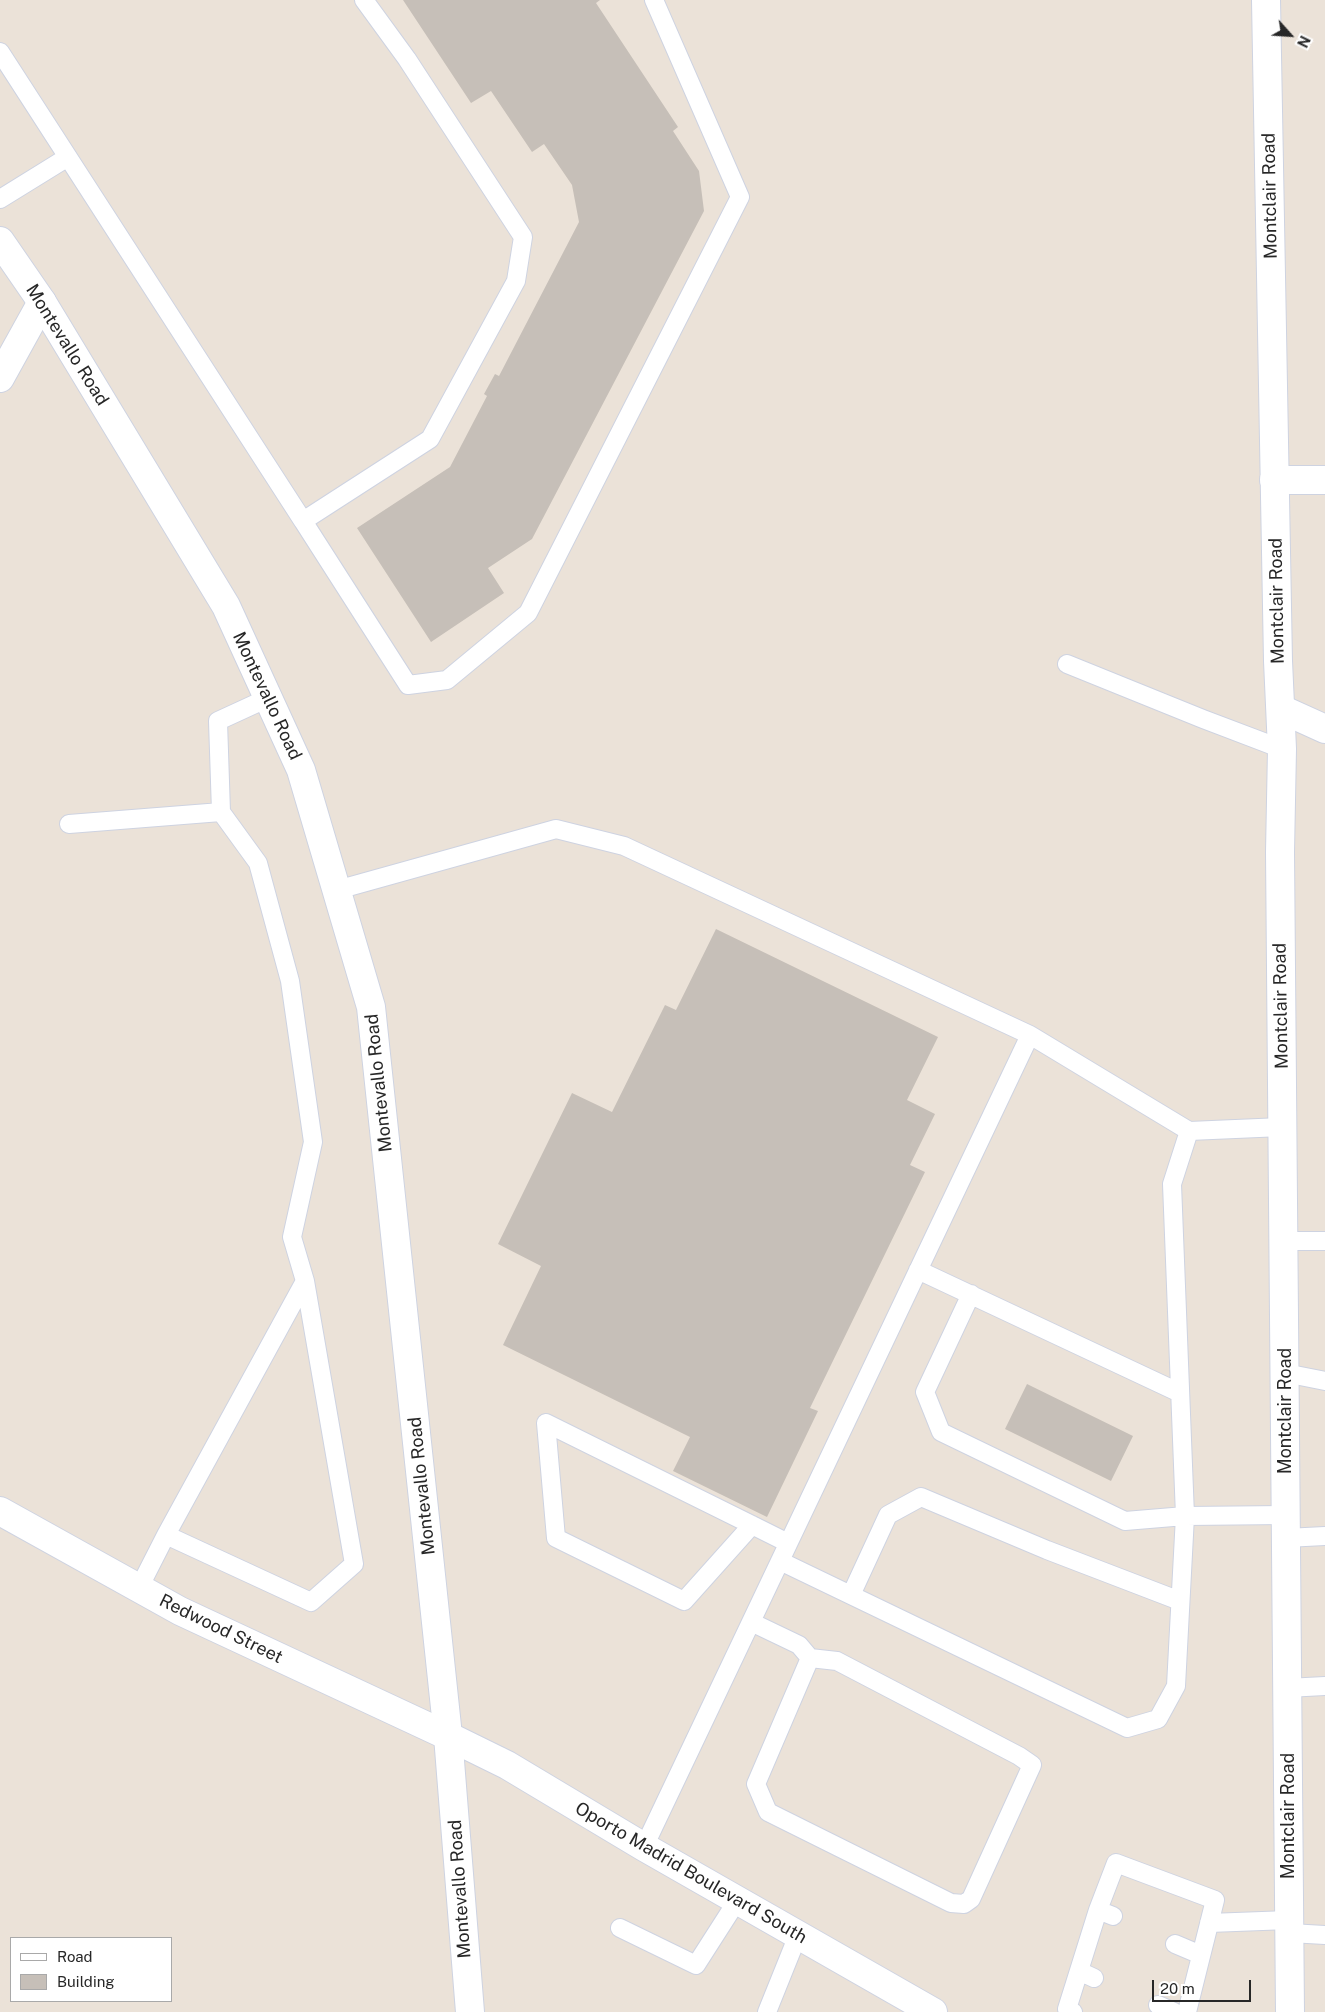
<!DOCTYPE html>
<html>
<head>
<meta charset="utf-8">
<style>
	body { margin:0 }
	#map { position:relative; width:1325px; height:2012px; overflow:hidden; background:#ebe2d8; font-family:"Public Sans",sans-serif }
	canvas { display:block }
	.legend { position:absolute; left:10px; top:1937px; width:162px; height:65px; box-sizing:border-box; background:#fff; border:1px solid #a9a9a9; margin:0; padding:6px 9px; list-style:none; font-size:15px; color:#272727 }
	.legend li { display:flex; align-items:center; gap:10px; height:25px }
	.legend b { width:25px; border:1px solid #a9a9a9 }
	.north { position:absolute; left:1265px; top:10px; width:50px; height:50px; -webkit-text-stroke:4px #fff; paint-order:stroke; rotate:116deg; font-size:14px; font-weight:700; line-height:20px; text-align:center; color:#272727 }
	.north::after { content:''; display:block; margin:auto; width:18px; height:22px; background:#272727; clip-path:polygon(50% 0,100% 100%,50% 72%,0 100%) }
	.scale { position:absolute; left:1152px; top:1980px; width:99px; height:22px; box-sizing:border-box; border:2px solid #272727; border-top:0; padding-left:6px; font-size:15px; line-height:18px; white-space:nowrap; color:#272727; -webkit-text-stroke:4px #fff; paint-order:stroke }
</style>
</head>
<body>
<div id="map">
<canvas width="1325" height="2012"></canvas>
<ul class="legend">
<li><b style="height:6px;background:#fff"></b>Road</li>
<li><b style="height:14px;background:#c6bfb8"></b>Building</li>
</ul>
<div class="north">N</div>
<div class="scale">20 m</div>
</div>
<script>
const c = document.querySelector('canvas').getContext('2d');
c.lineJoin = 'round';
function fill(path, color) { c.fillStyle = color; c.fill(path, 'evenodd'); }
const toPath = rows => new Path2D(rows.map(r => 'M' + r).join(''));
function stroke(path, color, width, dash) { c.strokeStyle = color; c.lineWidth = width; c.lineCap = dash ? 'butt' : 'round'; c.setLineDash(dash || []); c.stroke(path); }
function write(font, color, halo, rows, align = 'center') {
  c.font = font + ' "Public Sans",sans-serif'; c.lineWidth = 4; c.setLineDash([]); c.textBaseline = 'middle'; c.strokeStyle = halo; c.fillStyle = color; for (const [text, x, y, turn = 0] of rows) {
    c.save(); c.translate(x, y); c.rotate((+turn || 0) * Math.PI / 180); c.textAlign = isNaN(turn) ? turn : align; if (halo) c.strokeText(text, 0, 0); c.fillText(text, 0, 0); c.restore();
  }
}
const building = toPath([
	[403,0,600,0,596,3,678,127,673,131,699,171,704,211,532,539,488,568,504,593,431,642,357,528,450,467,487,396,484,394,495,374,499,376,579,222,572,185,544,144,532,152,491,91,471,103],
	[716,929,938,1037,907,1100,935,1114,910,1165,925,1172,810,1408,818,1411,767,1517,673,1471,690,1437,503,1345,541,1266,498,1244,572,1093,612,1112,665,1005,676,1010],
	[1027,1384,1133,1436,1111,1481,1005,1429]
]);
const lane = toPath([
	[0,52,303,521,430,439,516,281,523,237,407,59,364,0],
	[0,199,68,157],
	[303,521,408,685,447,680,528,613,740,197,654,0],
	[1067,664,1203,719,1282,749],
	[221,812,218,721,268,698],
	[69,824,221,812,258,863,290,981,313,1142,292,1237,305,1281,166,1535,139,1588],
	[337,890,556,829,624,846,1030,1035,644,1847],
	[1030,1035,1189,1131,1282,1127],
	[1283,1241,1325,1241],
	[918,1270,1180,1393],
	[971,1294,925,1392,941,1432,1125,1521,1185,1516,1286,1515],
	[1285,1373,1325,1381],
	[752,1525,684,1601,556,1538,546,1423,752,1525,788,1543],
	[166,1535,311,1602,354,1564,305,1281],
	[1286,1538,1325,1536],
	[780,1561,1127,1728,1158,1719,1176,1686,1185,1516,1172,1184,1189,1131],
	[851,1595,888,1515,921,1497,1047,1550,1180,1601],
	[751,1622,799,1645,810,1658,756,1784,768,1812,951,1903,964,1904,971,1899,1032,1765,1019,1756,837,1661,810,1658],
	[1287,1688,1325,1686],
	[1098,1910,1113,1916],
	[1209,1923,1289,1920],
	[620,1928,696,1965,737,1901],
	[1290,1933,1325,1935],
	[1175,1944,1201,1955],
	[1079,1971,1094,1978],
	[1158,2005,1174,2012],
	[767,2012,798,1935],
	[1073,2012,1067,2009,1098,1910,1116,1863,1215,1900,1187,2012]
]);
const street = toPath([
	[0,378,42,302],
	[1274,480,1325,480],
	[1281,709,1325,729],
	[0,1511,180,1611,448,1736]
]);
const secondary = toPath([
	[1266,0,1278,661,1282,749,1280,852,1290,2012],
	[0,241,42,302,226,606,301,770,371,1007,448,1736,470,2012],
	[448,1736,507,1765,644,1847,933,2012]
]);
const streetNames = [
	["Montclair Road",1270,196,-91],
	["Montevallo Road",67,345,58],
	["Montclair Road",1277,601,-91],
	["Montevallo Road",267,696,65],
	["Montclair Road",1281,1006,-91],
	["Montevallo Road",379,1083,-96],
	["Montclair Road",1285,1411,-90],
	["Montevallo Road",422,1486,-96],
	["Redwood Street",221,1629,26],
	["Montclair Road",1288,1816,-90],
	["Oporto Madrid Boulevard South",691,1873,30],
	["Montevallo Road",460,1889,-94]
];
fill(building, '#c6bfb8');
stroke(lane, '#ced3e1', 20);
stroke(street, '#ced3e1', 30);
stroke(secondary, '#ced3e1', 30);
stroke(lane, '#fff', 18);
stroke(street, '#fff', 28);
stroke(secondary, '#fff', 28);
write('18px', '#272727', '#fff', streetNames);
</script>
</body>
</html>
